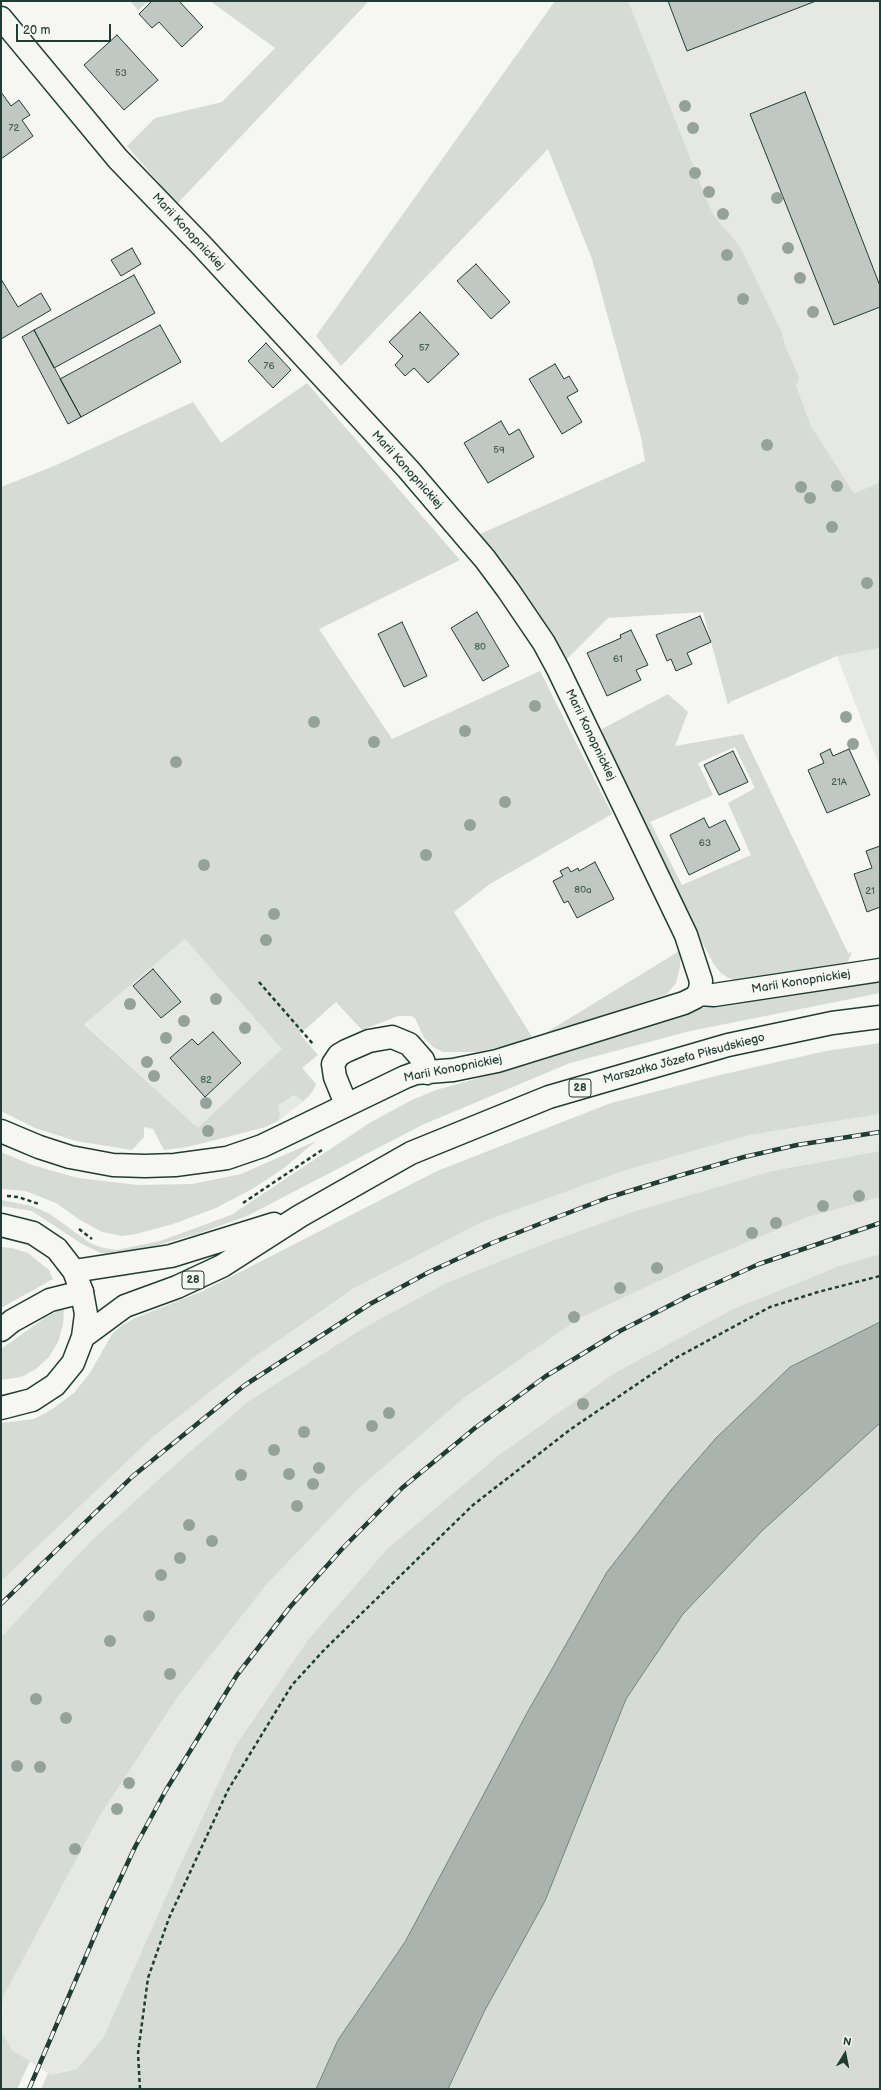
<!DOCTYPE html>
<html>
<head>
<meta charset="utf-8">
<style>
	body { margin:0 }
	#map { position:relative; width:881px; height:2090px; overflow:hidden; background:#f6f6f2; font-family:"Balsamiq Sans",sans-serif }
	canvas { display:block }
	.frame { position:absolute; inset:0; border:2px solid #1f3d34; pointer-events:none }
	.north { position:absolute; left:825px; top:2034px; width:40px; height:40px; -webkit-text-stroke:3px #f6f6f2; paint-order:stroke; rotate:10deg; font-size:11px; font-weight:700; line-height:16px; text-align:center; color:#1f3d34 }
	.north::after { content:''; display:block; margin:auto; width:14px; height:18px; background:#1f3d34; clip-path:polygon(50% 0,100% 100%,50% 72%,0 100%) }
	.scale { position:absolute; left:16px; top:24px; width:95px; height:18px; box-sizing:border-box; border:2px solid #1f3d34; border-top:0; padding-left:5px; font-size:12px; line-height:14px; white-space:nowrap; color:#1f3d34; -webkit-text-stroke:3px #f6f6f2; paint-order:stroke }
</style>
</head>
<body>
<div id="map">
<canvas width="881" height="2090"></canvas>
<div class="frame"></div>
<div class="north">N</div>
<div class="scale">20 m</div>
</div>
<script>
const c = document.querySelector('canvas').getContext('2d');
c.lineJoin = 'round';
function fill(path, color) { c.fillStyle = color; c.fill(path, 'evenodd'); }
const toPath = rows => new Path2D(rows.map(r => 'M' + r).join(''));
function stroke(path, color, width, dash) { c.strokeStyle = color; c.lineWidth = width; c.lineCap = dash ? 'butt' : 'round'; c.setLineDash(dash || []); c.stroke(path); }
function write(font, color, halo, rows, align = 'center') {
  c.font = font + ' "Balsamiq Sans",sans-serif'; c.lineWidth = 3.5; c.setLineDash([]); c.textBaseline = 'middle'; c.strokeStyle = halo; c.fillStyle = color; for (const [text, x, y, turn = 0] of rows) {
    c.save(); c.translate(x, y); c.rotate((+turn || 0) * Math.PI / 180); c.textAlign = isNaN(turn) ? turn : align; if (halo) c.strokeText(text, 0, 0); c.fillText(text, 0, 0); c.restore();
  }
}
const built = toPath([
	[590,1,880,1,880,636],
	[880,648,880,768,837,656],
	[185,939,316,1084,309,1097,278,1121,265,1127,212,1141,84,1023],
	[880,1114,880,1151,772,1171,632,1212,530,1249,446,1283,246,1403,169,1470,91,1541,1,1637,1,1581,154,1436,256,1356,356,1288,482,1222,626,1170,749,1135],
	[880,1197,880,1254,839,1266,731,1310,613,1374,499,1455,388,1548,307,1641,236,1745,177,1872,103,2038,77,2069,51,2075,13,2051,1,2031,3,1997,99,1817,177,1698,267,1584,358,1489,464,1398,580,1318,693,1265,805,1218]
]);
const green = toPath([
	[130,1,149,1,138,10],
	[210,1,369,1,177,204,127,146,155,118,222,102,275,48],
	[555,1,628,1,712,213,740,247,782,333,785,346,799,377,796,386,811,426,854,494,880,482,880,648,837,656,730,702,728,705,703,612,608,618,566,660,507,567,480,534,645,461,641,437,592,259,548,149,341,366,316,336],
	[307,383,460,560,319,629,392,739,540,671,612,814,490,884,454,912,534,1040,681,950,680,967,676,983,667,994,534,1040,476,1052,443,1052,433,1047,424,1038,415,1018,411,1016,398,1016,362,1030,336,1002,300,1034,318,1055,302,1068,316,1084,313,1091,303,1101,294,1095,278,1105,280,1115,278,1121,265,1127,188,1147,164,1150,153,1129,144,1127,144,1137,132,1150,76,1141,35,1128,1,1111,1,487,54,466,193,402,221,443],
	[185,939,282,1049,198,1128,84,1024],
	[668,694,688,712,675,746,743,734,848,953,852,952,848,961,844,965,742,982,728,978,720,972,713,963,669,879,603,740,602,729],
	[735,747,755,788,728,803,751,855,682,885,650,822,713,795,698,763],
	[880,979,880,993,690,1031,570,1063,422,1125,247,1216,197,1234,151,1247,119,1254,101,1253,82,1244,32,1211,1,1206,1,1200,32,1206,50,1214,90,1243,100,1247,116,1250,160,1241,231,1215,371,1122,412,1100,436,1090,533,1063,658,1019,736,1000],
	[880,1043,880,1114,749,1135,626,1170,482,1222,355,1288,256,1356,154,1436,1,1581,1,1423,34,1419,51,1410,74,1393,90,1373,112,1334,121,1326,135,1318,203,1291,437,1171,611,1103,720,1075,826,1051],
	[316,1141,284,1168,254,1188,216,1208,173,1224,136,1234,122,1236,102,1232,80,1220,56,1203,25,1191,1,1189,1,1152,32,1165,78,1178,138,1185,192,1184,241,1174],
	[880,1151,880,1197,805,1218,693,1265,580,1318,464,1398,358,1489,267,1584,177,1698,99,1817,3,1997,1,2021,1,1637,91,1541,169,1470,246,1403,362,1329,446,1283,530,1249,632,1212,772,1171],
	[1,1247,12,1248,28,1253,49,1270,53,1279,1,1308],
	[880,1254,880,1322,790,1367,716,1438,671,1490,607,1572,527,1713,405,1942,338,2040,316,2089,41,2089,48,2073,51,2075,77,2069,103,2038,177,1872,236,1745,307,1641,388,1548,499,1455,613,1374,731,1310,839,1266],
	[64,1308,63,1325,58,1342,49,1357,36,1369,21,1377,1,1380,1,1349,46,1317],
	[880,1423,880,2089,448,2089,484,2012,545,1901,626,1699,683,1614,762,1531],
	[1,2031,13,2051,30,2061,17,2089,1,2089]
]);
const water = toPath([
	[880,1322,880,1423,762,1531,683,1614,626,1699,545,1901,484,2012,448,2089,316,2089,338,2040,405,1942,527,1713,607,1572,671,1490,716,1438,790,1367,880,1322]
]);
const building = toPath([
	[152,1,179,1,203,27,182,47,159,22,152,28,139,14,152,1],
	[668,1,816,1,687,51,668,1],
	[117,35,158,80,124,110,84,65,117,35],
	[1,92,11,106,19,100,30,115,22,120,33,136,1,159,1,92],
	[805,92,880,286,880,307,834,325,750,114,805,92],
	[132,248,141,264,121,276,111,260,132,248],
	[476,264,510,302,491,319,457,281,476,264],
	[134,275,155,313,54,368,34,330,134,275],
	[1,279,18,307,41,293,51,310,1,339,1,279],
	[420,312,459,354,428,383,414,368,405,376,395,365,403,356,389,342,420,312],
	[160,325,181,362,81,417,60,379,160,325],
	[34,330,81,417,68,424,22,337,34,330],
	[266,343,291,370,273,388,248,361,266,343],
	[555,364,564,379,569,376,578,391,567,397,582,422,562,434,529,379,555,364],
	[501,421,509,435,519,429,534,457,488,483,464,443,501,421],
	[477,612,509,666,483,681,451,628,477,612],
	[700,616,711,642,687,653,692,664,676,671,671,659,667,661,656,635,700,616],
	[402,622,427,676,404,687,378,634,402,622],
	[631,630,648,665,636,670,641,680,607,696,587,653,621,638,620,635,631,630],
	[830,749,833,756,849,749,870,795,827,813,808,770,824,763,820,754,830,749],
	[733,751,748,782,719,795,704,765,733,751],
	[704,818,709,828,725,820,740,850,689,875,670,835,704,818],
	[880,846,880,907,867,912,854,874,872,868,866,851,880,846],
	[595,862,614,899,577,918,568,901,564,903,553,881,563,876,560,871,568,867,571,872,578,868,579,871,595,862],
	[153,969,181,1002,161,1018,133,986,153,969],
	[213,1032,241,1063,205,1097,170,1058,192,1039,198,1045,213,1032]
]);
const path = toPath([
	[259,982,313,1044],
	[7,1196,18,1197,39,1204],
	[243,1203,322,1150],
	[79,1229,92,1239],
	[140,2089,138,2053,148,1978,169,1918,228,1790,292,1685,325,1649,473,1505,571,1429,674,1359,770,1307,818,1292,880,1276]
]);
const minor = toPath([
	[1,18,118,159,202,246,408,469,485,559,508,590,544,643,558,669,686,935,701,981,700,990,696,997,684,1003,497,1061,453,1070,416,1073,405,1077,262,1146,227,1158,175,1165,145,1166,113,1165,70,1157,39,1147,1,1131],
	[698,994,714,995,880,970],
	[346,1104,335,1077,333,1064,339,1055,346,1051,369,1041,392,1037,409,1044,423,1060,427,1073],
	[1,1330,12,1321,50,1300,82,1292]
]);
const major = toPath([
	[1,1225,33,1233,57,1249,74,1271,82,1292,86,1314,83,1337,73,1363,55,1385,32,1400,1,1408],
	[74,1271,171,1256,274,1224],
	[83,1337,125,1306,177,1287,222,1266,300,1216,411,1153,549,1097,728,1045,832,1023,880,1017]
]);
const rail = toPath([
	[1,1604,133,1476,245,1385,370,1304,429,1272,492,1243,547,1221,607,1198,678,1176,744,1157,797,1145,880,1132],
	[29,2089,107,1907,135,1847,166,1790,237,1675,290,1607,342,1549,402,1488,475,1428,546,1376,620,1331,690,1295,759,1264,880,1223]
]);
const trees = [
	[685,106],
	[693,128],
	[695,173],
	[709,192],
	[777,198],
	[723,214],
	[788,248],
	[727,255],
	[800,278],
	[743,299],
	[813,312],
	[767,445],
	[837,486],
	[801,487],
	[810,498],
	[832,527],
	[867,583],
	[535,706],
	[846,717],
	[314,722],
	[465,731],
	[374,742],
	[853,744],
	[176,762],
	[505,802],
	[470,825],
	[426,855],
	[204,865],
	[274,914],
	[266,940],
	[216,999],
	[130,1004],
	[184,1021],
	[245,1028],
	[166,1038],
	[147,1062],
	[154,1076],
	[206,1103],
	[208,1131],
	[859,1196],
	[823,1206],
	[776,1223],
	[752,1233],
	[657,1268],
	[620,1288],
	[574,1317],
	[583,1404],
	[389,1413],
	[372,1426],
	[304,1432],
	[274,1450],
	[319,1468],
	[289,1474],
	[241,1475],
	[313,1484],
	[297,1506],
	[189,1525],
	[212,1541],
	[180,1558],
	[161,1575],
	[149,1616],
	[110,1641],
	[170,1674],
	[36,1699],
	[66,1718],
	[17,1766],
	[40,1767],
	[129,1783],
	[117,1809],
	[75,1849]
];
const numberNames = [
	["53",121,73],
	["72",14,128],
	["57",424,348],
	["76",269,366],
	["59",499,450],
	["80",480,647],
	["61",618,659],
	["21A",839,782],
	["63",705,843],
	["80a",583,890],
	["21",870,891],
	["82",206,1080]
];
const shields = [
	[580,1088,22],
	[193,1280,22]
];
const shieldNames = [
	["28",580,1088],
	["28",193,1280]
];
const streetNames = [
	["Marii Konopnickiej",188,232,47],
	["Marii Konopnickiej",407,470,48],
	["Marii Konopnickiej",590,735,64],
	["Marii Konopnickiej",801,982,-9],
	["Marszałka Józefa Piłsudskiego",684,1059,-15],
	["Marii Konopnickiej",453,1069,-11]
];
fill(built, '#e6e8e4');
fill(green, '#d6dbd6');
fill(water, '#aab3ae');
stroke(water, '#72847d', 1);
fill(building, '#c1c8c3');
stroke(building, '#1f3d34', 1);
stroke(minor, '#1f3d34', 25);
stroke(major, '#1f3d34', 25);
stroke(path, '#1f3d34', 2.5, [4, 3]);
stroke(minor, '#f6f6f2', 22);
stroke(major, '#f6f6f2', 22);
stroke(rail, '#1f3d34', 4.5);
stroke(rail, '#f6f6f2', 3, [9]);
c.fillStyle = '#94a29b';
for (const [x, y] of trees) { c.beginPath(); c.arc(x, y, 6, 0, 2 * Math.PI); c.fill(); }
write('10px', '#486058', null, numberNames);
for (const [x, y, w] of shields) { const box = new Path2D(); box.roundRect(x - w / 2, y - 9, w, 18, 3); c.fillStyle = '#f6f6f2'; c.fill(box); stroke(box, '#1f3d34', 1); }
write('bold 11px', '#1f3d34', null, shieldNames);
write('12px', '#1f3d34', '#f6f6f2', streetNames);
</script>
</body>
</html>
